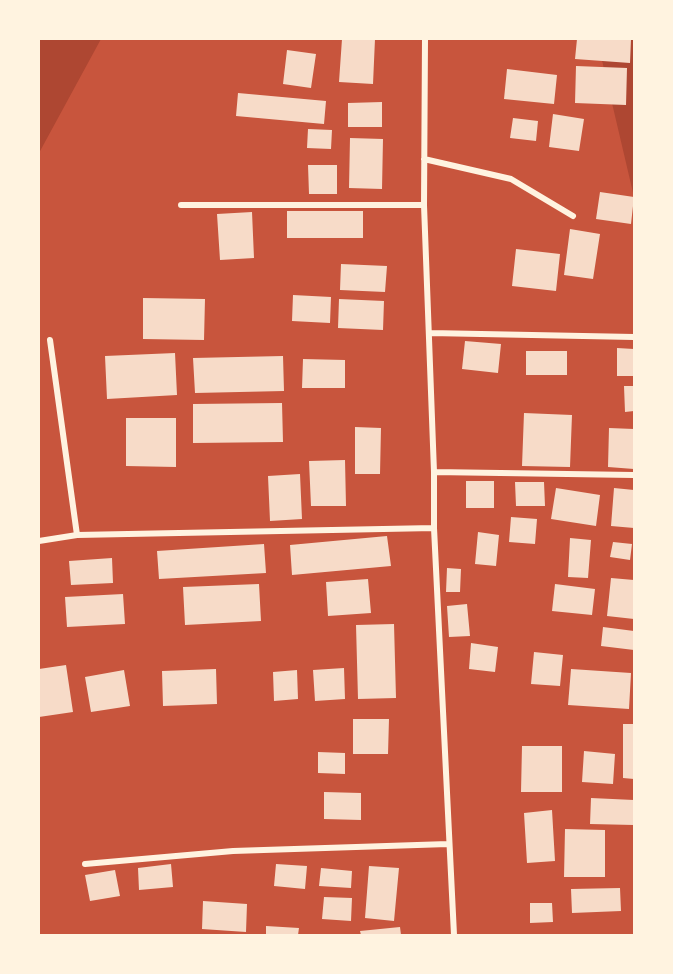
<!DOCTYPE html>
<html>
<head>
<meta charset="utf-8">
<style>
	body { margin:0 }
	#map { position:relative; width:673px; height:974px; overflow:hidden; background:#c8553d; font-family:Roboto,sans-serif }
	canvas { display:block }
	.frame { position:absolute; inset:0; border:40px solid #fff3e0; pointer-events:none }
</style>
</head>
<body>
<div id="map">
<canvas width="673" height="974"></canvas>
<div class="frame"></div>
</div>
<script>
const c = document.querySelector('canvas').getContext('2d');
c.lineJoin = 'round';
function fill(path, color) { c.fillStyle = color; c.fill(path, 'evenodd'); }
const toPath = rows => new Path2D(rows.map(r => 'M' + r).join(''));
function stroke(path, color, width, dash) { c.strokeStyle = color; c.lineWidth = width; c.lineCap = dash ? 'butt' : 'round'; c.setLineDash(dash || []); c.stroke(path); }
const green = toPath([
	[39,39,101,39,39,153],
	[597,39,634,39,634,197]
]);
const building = toPath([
	[342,39,375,39,373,84,339,82],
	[577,39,631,39,630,63,575,59],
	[287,50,316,54,311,88,283,84],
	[576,66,627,68,626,105,575,103],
	[507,69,557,75,554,104,504,99],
	[238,93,326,101,324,124,236,116],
	[382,102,382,127,348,127,348,103],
	[553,114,584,119,579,151,549,147],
	[513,118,538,121,536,141,510,138],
	[308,129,332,130,331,149,307,148],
	[350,138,383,139,382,189,349,188],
	[308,165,337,165,337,194,309,194],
	[600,192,634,197,631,224,596,219],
	[287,211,363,211,363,238,287,238],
	[252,212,254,258,220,260,217,214],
	[570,229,600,234,593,279,564,275],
	[516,249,560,254,556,291,512,286],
	[341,264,387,266,385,292,340,290],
	[293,295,331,297,330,323,292,321],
	[143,298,205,299,204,340,143,339],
	[339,299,384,301,383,330,338,328],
	[465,341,501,344,498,373,462,369],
	[617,348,634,349,634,376,617,376],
	[526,351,567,351,567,375,526,375],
	[175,353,177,395,107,399,105,356],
	[283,356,284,391,195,393,193,358],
	[303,359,345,360,345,388,302,388],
	[624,386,634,386,634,411,625,412],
	[282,403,283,442,193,443,193,404],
	[524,413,572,415,570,467,522,466],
	[126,418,176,418,176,467,126,466],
	[355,427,381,428,380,474,355,474],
	[609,428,634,429,634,469,608,467],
	[345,460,346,506,311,506,309,461],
	[300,474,302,519,270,521,268,476],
	[466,481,494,481,494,508,466,508],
	[515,482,544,482,545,506,516,506],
	[556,488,600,495,596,526,551,519],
	[614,488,634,490,634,528,611,526],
	[511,517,537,519,535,544,509,542],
	[478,532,499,535,496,566,475,564],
	[387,536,391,566,292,575,290,545],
	[570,538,591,540,588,578,568,577],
	[613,542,632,544,630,560,610,557],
	[264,544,266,573,159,579,157,551],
	[112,558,113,583,71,585,69,561],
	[447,568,461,569,460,592,446,592],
	[611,578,634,580,634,619,607,616],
	[368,579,371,613,328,616,326,582],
	[259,584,261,621,185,625,183,587],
	[555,584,595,589,592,615,552,611],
	[123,594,125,624,67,627,65,597],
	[467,604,470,636,449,637,447,606],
	[394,624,396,698,358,699,356,625],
	[603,627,634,631,634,650,601,646],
	[471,643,498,647,495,672,469,669],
	[534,652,563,655,560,686,531,684],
	[66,665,73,712,39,717,39,669],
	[344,668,345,699,315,701,313,670],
	[216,669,217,704,163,706,162,671],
	[571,669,631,673,629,709,568,705],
	[124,670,130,706,91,712,85,677],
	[297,670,298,699,274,701,273,672],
	[353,719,389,719,388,754,353,754],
	[623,724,634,724,634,779,623,778],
	[522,746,562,746,562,792,521,792],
	[584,751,615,754,613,784,582,782],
	[318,752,345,753,345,774,318,773],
	[324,792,361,793,361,820,324,819],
	[591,798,634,800,634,825,590,824],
	[552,810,555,861,527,863,524,813],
	[565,829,605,830,605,877,564,877],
	[171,864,173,887,139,890,138,868],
	[276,864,307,866,305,889,274,886],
	[369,866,399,868,394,921,365,918],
	[321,868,352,871,351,888,319,886],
	[115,870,120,896,90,901,85,875],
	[620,888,621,911,572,913,571,889],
	[324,897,352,898,351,921,322,919],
	[203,901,247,904,246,932,202,929],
	[530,903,552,903,553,922,530,923],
	[266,926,299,928,298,935,266,935],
	[400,927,401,935,361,935,360,931]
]);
const minor = toPath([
	[425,39,424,205,434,472,434,528,454,935],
	[424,159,511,179,573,216],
	[181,205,424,205],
	[430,333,634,337],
	[50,340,77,535],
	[434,472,634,475],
	[39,541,77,535,434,528],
	[85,864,233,851,448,844]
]);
fill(green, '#ae4732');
fill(building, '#f7dbc8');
stroke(minor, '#fff3e0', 6);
</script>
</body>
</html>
